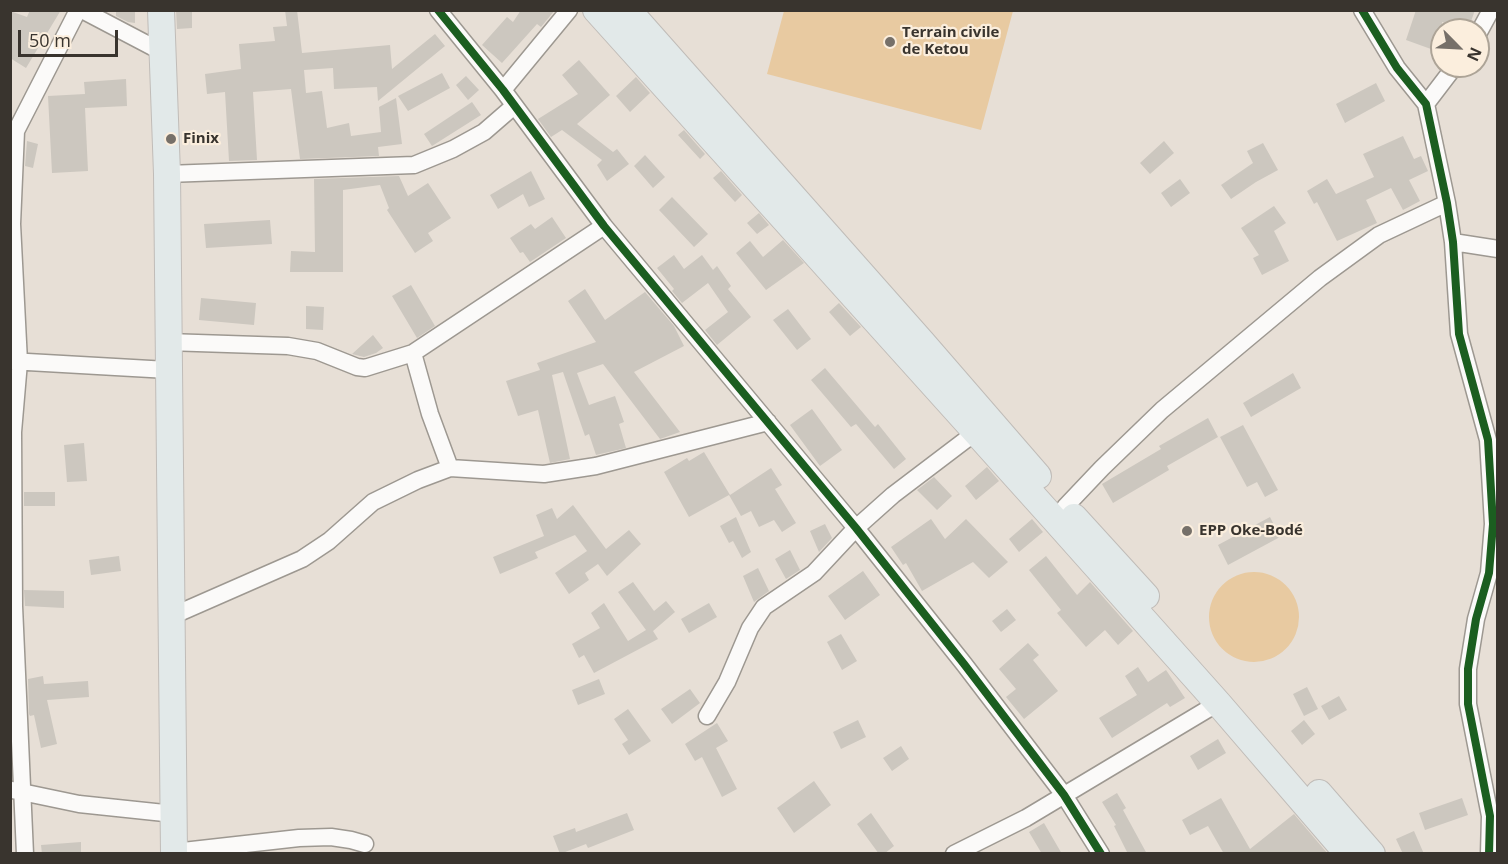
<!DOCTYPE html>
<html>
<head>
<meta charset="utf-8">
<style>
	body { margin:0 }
	#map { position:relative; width:1508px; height:864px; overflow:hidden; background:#e7dfd6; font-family:"Open Sans",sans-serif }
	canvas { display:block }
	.frame { position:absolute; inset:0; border:12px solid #39342e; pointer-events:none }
	.north { position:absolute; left:1430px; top:18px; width:60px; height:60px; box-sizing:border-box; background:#fbeedd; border:2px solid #ada497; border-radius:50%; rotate:114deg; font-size:16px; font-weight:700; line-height:24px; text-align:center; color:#39342e }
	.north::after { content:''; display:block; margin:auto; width:21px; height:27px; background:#767069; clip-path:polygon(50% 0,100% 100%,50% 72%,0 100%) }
	.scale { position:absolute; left:18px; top:30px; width:100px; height:27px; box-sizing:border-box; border:3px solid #39342e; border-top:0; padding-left:8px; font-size:18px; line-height:21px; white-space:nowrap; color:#39342e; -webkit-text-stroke:4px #fbeedd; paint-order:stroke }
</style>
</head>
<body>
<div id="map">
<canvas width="1508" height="864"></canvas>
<div class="frame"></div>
<div class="north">N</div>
<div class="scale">50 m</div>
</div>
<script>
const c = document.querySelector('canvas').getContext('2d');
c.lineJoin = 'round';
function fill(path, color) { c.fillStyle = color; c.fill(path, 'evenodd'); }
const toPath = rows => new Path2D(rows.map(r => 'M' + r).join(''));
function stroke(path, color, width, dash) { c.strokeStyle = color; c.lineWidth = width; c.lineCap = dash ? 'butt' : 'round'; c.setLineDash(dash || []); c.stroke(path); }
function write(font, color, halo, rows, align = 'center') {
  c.font = font + ' "Open Sans",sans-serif'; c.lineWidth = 4.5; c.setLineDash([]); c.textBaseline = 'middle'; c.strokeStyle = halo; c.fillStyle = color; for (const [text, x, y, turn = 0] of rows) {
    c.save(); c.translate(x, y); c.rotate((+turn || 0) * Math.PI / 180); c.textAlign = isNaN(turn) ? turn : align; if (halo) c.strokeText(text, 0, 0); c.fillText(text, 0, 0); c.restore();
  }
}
const green = toPath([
	[784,11,1013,11,981,130,767,74],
	'1209 617a45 45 0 1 1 90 0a45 45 0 1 1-90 0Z'
]);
const building = toPath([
	[30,10,61,10,26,68,10,58,10,11,27,17],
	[116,10,135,10,135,23,128,22,116,16],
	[176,10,192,10,192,28,177,29],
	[285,10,297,10,302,53,390,45,392,69,435,34,445,46,378,101,377,87,334,89,333,68,304,70,306,93,322,91,327,128,349,123,351,136,381,132,379,107,396,98,402,144,378,147,379,156,300,159,291,89,253,92,257,160,229,161,225,92,207,94,205,74,241,69,239,44,275,41,273,27,287,26],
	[521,10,555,10,541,27,537,24,502,63,482,45,507,17,513,22],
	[1416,10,1475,10,1468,30,1442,22,1442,53,1406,40],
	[579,60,610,95,577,124,613,152,617,149,629,164,607,181,597,165,602,160,562,130,551,137,538,119,578,94,562,75],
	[442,73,450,88,408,111,398,96],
	[466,76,479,90,468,100,456,85],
	[636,77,650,93,630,112,616,96],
	[126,79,127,106,85,108,88,171,52,173,48,96,85,94,84,82],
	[1376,83,1385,101,1345,123,1336,104],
	[472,102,481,115,432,146,424,134],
	[684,130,705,154,700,159,678,135],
	[1403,136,1414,159,1421,156,1428,171,1409,180,1420,201,1403,210,1391,188,1366,200,1377,223,1337,241,1317,202,1314,204,1307,191,1327,179,1336,194,1374,177,1363,154],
	[27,141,38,144,33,168,25,166],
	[1164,141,1174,153,1150,174,1140,163],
	[1263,143,1278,170,1256,182,1231,199,1221,185,1253,163,1247,151],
	[645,155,665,177,653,188,634,166],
	[531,171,545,199,529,207,523,194,498,209,490,195],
	[721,171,742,195,735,202,713,178],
	[399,176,408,196,428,183,451,218,428,233,433,241,415,253,387,210,389,208,380,185,343,190,343,272,290,272,291,251,315,252,314,179],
	[1180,179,1190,193,1171,207,1161,193],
	[672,197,708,234,694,247,659,210],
	[1274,206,1286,223,1274,231,1289,261,1262,275,1253,258,1259,255,1241,228],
	[759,213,769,225,757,234,747,223],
	[552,217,566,238,530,262,523,252,520,253,510,238,531,224,535,229],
	[270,220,272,244,206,248,204,224],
	[783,240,804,263,766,290,736,253,750,241,763,257],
	[674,255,684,269,702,255,713,270,717,266,731,286,728,289,751,317,717,345,705,330,728,312,708,283,682,303,672,291,674,289,657,268],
	[411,285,435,326,417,338,392,296],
	[585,289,605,320,645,292,674,326,684,346,634,372,680,432,660,439,603,364,577,373,589,405,615,396,624,422,619,424,626,448,596,455,589,434,585,436,563,372,552,375,570,459,550,463,538,410,518,416,506,381,540,370,537,363,596,342,568,301],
	[201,298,256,303,254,325,199,320],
	[839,303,861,327,850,336,829,312],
	[306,306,324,307,323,330,306,329],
	[788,309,811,339,797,350,773,320],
	[373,335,383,348,376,353,364,357,352,354],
	[825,368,875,427,878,424,906,459,894,469,856,424,851,427,811,380],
	[1293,373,1301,388,1251,417,1243,403],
	[812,409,842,450,820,466,790,425],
	[1208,418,1218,437,1167,466,1169,470,1113,503,1102,484,1161,449,1159,446],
	[1243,425,1278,490,1265,497,1257,482,1247,487,1220,437],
	[84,443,87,481,67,482,64,445],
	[704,452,730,495,771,468,782,485,775,489,796,523,782,532,774,520,759,527,751,511,741,516,729,495,689,517,664,472,687,458,689,461],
	[987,467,999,481,976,500,965,486],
	[934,477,952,496,937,510,917,490],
	[24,492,55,492,55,506,24,506],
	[573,505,606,549,629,530,641,544,607,576,598,564,585,573,589,580,569,594,555,573,587,551,575,535,535,552,538,558,500,574,493,557,544,536,536,515,552,508,557,519],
	[736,517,751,552,742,558,733,541,729,543,720,526],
	[1270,517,1280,537,1228,565,1218,545],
	[931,519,945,539,966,519,1008,562,989,578,973,562,922,591,906,563,903,565,891,547],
	[1032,519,1043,532,1019,552,1009,539],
	[825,524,832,538,819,552,810,531],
	[790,550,800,570,786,579,775,559],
	[119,556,121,571,91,575,89,560],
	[1046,556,1077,595,1090,582,1133,631,1118,645,1105,630,1086,647,1057,613,1061,610,1029,570],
	[758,568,769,591,754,602,743,576],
	[863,571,880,595,845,620,828,596],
	[633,582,654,611,666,601,675,612,653,631,658,639,594,673,584,655,579,658,572,644,600,628,591,613,604,603,628,641,646,630,618,592],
	[24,590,64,591,64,608,25,606],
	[709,603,717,617,689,633,681,619],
	[1007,609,1016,620,1001,632,992,621],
	[841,634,857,661,842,670,827,642],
	[1028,643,1039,655,1033,660,1058,691,1024,719,1006,697,1016,689,999,669],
	[1138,667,1148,682,1166,670,1185,698,1170,707,1167,703,1112,738,1099,718,1137,695,1125,676],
	[43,676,44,684,88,681,89,697,47,700,57,744,41,748,34,715,30,716,29,714,28,679],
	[599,679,605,694,578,705,572,690],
	[1307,687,1318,709,1304,716,1293,694],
	[690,689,700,703,672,724,661,709],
	[1339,696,1347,710,1329,720,1321,706],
	[628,709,651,741,629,755,622,744,628,740,614,719],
	[858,720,866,737,841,749,833,732],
	[1304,720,1315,734,1302,745,1291,731],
	[717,723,728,741,716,748,737,789,722,797,702,757,695,761,685,744],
	[1218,739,1226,753,1198,770,1190,756],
	[901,746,909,759,892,771,883,758],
	[814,781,831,805,794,833,777,808],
	[1117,793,1126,808,1123,810,1147,854,1128,854,1114,826,1116,825,1102,802],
	[1221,798,1250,849,1294,814,1328,854,1224,854,1208,826,1190,835,1182,820],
	[1462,798,1468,815,1425,830,1419,813],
	[627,813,634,830,588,848,586,844,560,854,553,836,575,828,576,832],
	[871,813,894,846,884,854,879,854,857,824],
	[1044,823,1062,854,1042,854,1029,832],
	[1414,831,1424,854,1403,854,1396,839],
	[81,842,81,854,42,854,41,845]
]);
const street = toPath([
	[82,10,162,52],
	[438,10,503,90,604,226,856,528,964,664,1064,795,1101,854],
	[1362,10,1397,68,1426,104,1447,203,1453,242,1459,334,1488,440,1493,524,1489,573,1476,619,1468,669,1468,704,1490,816,1489,854],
	[1478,34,1491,10],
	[503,90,569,10],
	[1426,104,1455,66],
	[167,174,414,165,453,149,484,132,514,106],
	[1453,242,1498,249],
	[167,342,288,346,317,351,357,367,365,368,413,353,604,226],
	[413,353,430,414,450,468],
	[10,361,168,370],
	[1065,507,1102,468,1162,410,1320,278,1379,235,1447,203],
	[172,616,302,559,329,541,373,502,418,480,450,468,544,474,596,466,768,422],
	[707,716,727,682,750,628,764,607,814,573,856,528,893,495,976,432],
	[12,790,79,804,174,814],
	[174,852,299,838,331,837,351,840,365,844],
	[25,854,14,606,13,432,19,362,12,224,16,131,78,10],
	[954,854,1026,818,1218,703]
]);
const primary = toPath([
	[161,10,167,174,174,854],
	[596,10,1054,519,1218,703,1348,854],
	[628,10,922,342,1038,476],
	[1074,517,1146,596],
	[1319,793,1372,854]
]);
const cycleway = toPath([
	[438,10,503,90,604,226,856,528,964,664,1064,795,1101,854],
	[1362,10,1397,68,1426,104,1447,203,1453,242,1459,334,1488,440,1493,524,1489,573,1476,619,1468,669,1468,704,1490,816,1489,854]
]);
const markers = [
	[890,42,6,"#767069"],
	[171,139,6,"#767069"],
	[1187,531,6,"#767069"]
];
const poiNames = [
	["Terrain civile",902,33],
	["de Ketou",902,50],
	["Finix",183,139],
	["EPP Oke-Bodé",1199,531]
];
fill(green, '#e8caa1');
fill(building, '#ccc7bf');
stroke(street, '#9d9891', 19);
stroke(primary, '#c0bcb8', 28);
stroke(street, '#fbfaf9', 16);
stroke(primary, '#e2e9e9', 26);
stroke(cycleway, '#1b5e20', 8);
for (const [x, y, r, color] of markers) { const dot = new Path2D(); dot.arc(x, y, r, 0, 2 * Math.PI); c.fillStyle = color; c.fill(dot); stroke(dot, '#fbeedd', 2); }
write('bold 15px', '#39342e', '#fbeedd', poiNames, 'left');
</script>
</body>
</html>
